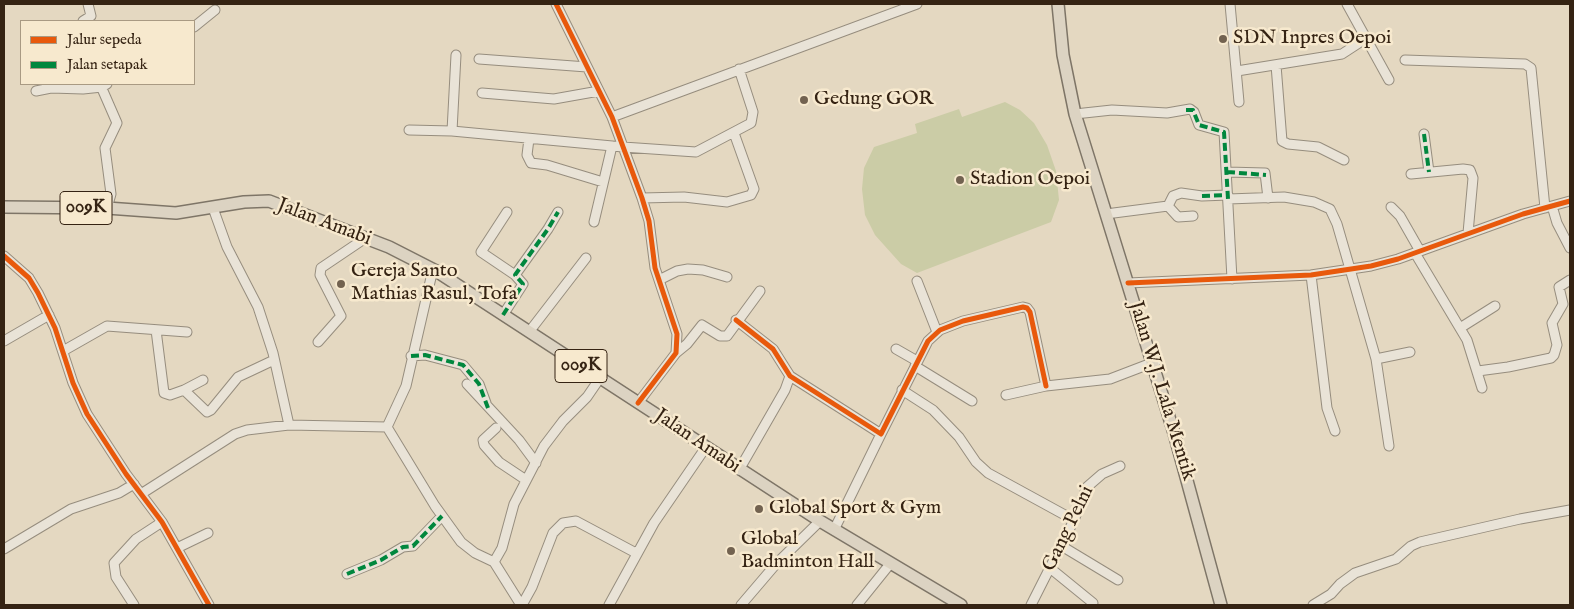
<!DOCTYPE html>
<html>
<head>
<meta charset="utf-8">
<style>
	body { margin:0 }
	#map { position:relative; width:1574px; height:609px; overflow:hidden; background:#e4d8c1; font-family:"IM FELL English",serif }
	canvas { display:block }
	.frame { position:absolute; inset:0; border:5px solid #352313; pointer-events:none }
	.legend { position:absolute; left:20px; top:20px; width:175px; height:65px; box-sizing:border-box; background:#f7e9ce; border:1px solid #a99a83; margin:0; padding:6px 9px; list-style:none; font-size:15px; color:#352313 }
	.legend li { display:flex; align-items:center; gap:10px; height:25px }
	.legend b { width:25px; border:1px solid #a99a83 }
</style>
</head>
<body>
<div id="map">
<canvas width="1574" height="609"></canvas>
<div class="frame"></div>
<ul class="legend">
<li><b style="height:6px;background:#e8590c"></b>Jalur sepeda</li>
<li><b style="height:6px;background:#00873e"></b>Jalan setapak</li>
</ul>
</div>
<script>
const c = document.querySelector('canvas').getContext('2d');
c.lineJoin = 'round';
function fill(path, color) { c.fillStyle = color; c.fill(path, 'evenodd'); }
const toPath = rows => new Path2D(rows.map(r => 'M' + r).join(''));
function stroke(path, color, width, dash) { c.strokeStyle = color; c.lineWidth = width; c.lineCap = dash ? 'butt' : 'round'; c.setLineDash(dash || []); c.stroke(path); }
function write(font, color, halo, rows, align = 'center') {
  c.font = font + ' "IM FELL English",serif'; c.lineWidth = 5; c.setLineDash([]); c.textBaseline = 'middle'; c.strokeStyle = halo; c.fillStyle = color; for (const [text, x, y, turn = 0] of rows) {
    c.save(); c.translate(x, y); c.rotate((+turn || 0) * Math.PI / 180); c.textAlign = isNaN(turn) ? turn : align; if (halo) c.strokeText(text, 0, 0); c.fillText(text, 0, 0); c.restore();
  }
}
const green = toPath([
	[1005,102,1020,110,1034,123,1047,145,1056,171,1059,200,1051,222,917,273,901,264,875,235,865,215,862,189,864,168,874,147,917,133,915,124,959,109,962,117]
]);
const minor = toPath([
	[556,4,612,117,642,198,649,221,655,268,677,334,676,353,638,403],
	[1230,4,1239,102],
	[1347,4,1389,80],
	[83,21,91,16,88,4],
	[194,27,215,10],
	[479,59,587,67],
	[1405,60,1525,64,1531,68,1545,208],
	[1276,65,1282,141,1288,144,1318,147,1344,160],
	[1237,71,1342,54,1365,39],
	[100,84,117,123,105,148,111,194,107,208],
	[36,91,51,88,83,89,102,87,107,84],
	[482,93,554,99,599,91],
	[1075,114,1112,110,1167,113,1190,109,1194,112,1199,125,1224,132,1232,279],
	[612,117,917,4],
	[409,130,452,131,623,147,696,152,751,123,753,112,739,69],
	[452,131,456,55],
	[1424,134,1429,172],
	[529,139,527,155,531,163,547,165,603,182],
	[1227,172,1265,173,1268,198],
	[1411,174,1463,169,1470,170,1473,178,1468,233],
	[642,198,684,197,727,202,751,195,754,189,734,133],
	[1228,199,1284,197,1314,202,1330,209,1337,224,1376,359,1389,446],
	[1168,206,1173,196,1181,193,1202,196,1228,195],
	[1552,206,1557,223,1570,248],
	[1391,207,1400,216,1420,251],
	[213,208,227,247,258,307,273,353,289,425],
	[507,212,481,252,515,275],
	[1106,214,1168,206,1178,217,1193,216],
	[594,222,612,146],
	[1415,253,1467,340,1482,388],
	[4,256,29,278,38,293,55,328,73,383,87,414,126,474,162,522,209,605],
	[433,269,406,386,387,427,435,506,461,542,475,553,494,562,521,605],
	[1311,275,1327,408,1335,431],
	[659,280,677,271,688,269,703,270,727,277],
	[917,281,937,332],
	[1128,283,1311,275,1371,266,1398,259,1523,214,1570,201],
	[503,315,523,284,515,275,548,229,558,212],
	[736,320,773,349,790,376,881,434,928,341,940,330,963,321,1023,307,1027,308,1030,312,1046,386],
	[1460,328,1495,306],
	[156,330,164,393,170,395,184,390,207,412,211,410,238,377,274,360],
	[529,332,586,258],
	[4,341,49,315],
	[318,342,341,316,320,275,321,268,364,239],
	[896,349,917,361],
	[63,351,107,326,187,332],
	[676,353,687,344,702,325,720,336,727,336,760,291],
	[411,356,425,355,463,365,479,384,486,403],
	[1376,359,1410,352],
	[915,366,972,401],
	[1478,371,1508,367,1551,358,1554,355,1557,345,1552,323,1563,304,1559,287,1570,280],
	[467,384,519,440,536,463],
	[184,390,203,380],
	[902,390,933,410,959,437,976,462,988,473,1074,520],
	[1006,395,1046,386,1110,379,1157,361],
	[496,428,483,440,484,445,499,462,526,480],
	[739,470,785,390,790,376],
	[141,494,235,434,247,430,289,425,387,427],
	[834,530,881,434],
	[1060,545,1118,580],
	[177,548,208,533],
	[4,549,71,509,119,493,134,484],
	[494,562,502,548,514,504,544,446,563,421,587,397,600,378],
	[1050,568,1093,603],
	[347,574,381,560,403,547,413,546,442,516],
	[134,605,116,577,114,563,136,539,162,522],
	[522,605,532,587,553,533,563,523,576,521,636,553],
	[609,605,654,523,706,447],
	[741,605,776,564,820,521],
	[857,605,890,564],
	[1031,605,1074,520,1087,487,1102,474,1120,466],
	[1313,605,1331,594,1340,584,1355,573,1396,559,1411,546,1420,542,1520,519,1570,510]
]);
const major = toPath([
	[1058,4,1063,55,1075,114,1174,433,1221,605],
	[4,207,107,208,176,213,244,202,269,201,389,247,436,271,820,521,961,605]
]);
const quiet = toPath([
	[1186,110,1193,110,1199,125,1224,132,1228,199],
	[1424,134,1429,172],
	[1227,172,1266,175],
	[1202,196,1228,195],
	[503,315,523,284,515,275,548,229,558,212],
	[411,356,425,355,463,365,479,384,488,408],
	[347,574,381,560,403,547,413,546,442,516]
]);
const cycleway = toPath([
	[556,4,612,117,642,198,649,221,655,268,677,334,676,353,638,403],
	[4,256,29,278,38,293,55,328,73,383,87,414,126,474,162,522,209,605],
	[1128,283,1311,275,1371,266,1398,259,1523,214,1570,201],
	[736,320,773,349,790,376,881,434,928,341,940,330,963,321,1023,307,1027,308,1030,312,1046,386]
]);
const markers = [
	[1223,39,5,"#726250"],
	[804,100,5,"#726250"],
	[960,180,5,"#726250"],
	[341,284,5,"#726250"],
	[759,509,5,"#726250"],
	[731,551,5,"#726250"]
];
const shields = [
	[86,208,52],
	[581,366,52]
];
const shieldNames = [
	["009K",86,208],
	["009K",581,366]
];
const poiNames = [
	["SDN Inpres Oepoi",1233,39],
	["Gedung GOR",814,100],
	["Stadion Oepoi",970,180],
	["Gereja Santo",351,272],
	["Mathias Rasul, Tofa",351,295],
	["Global Sport & Gym",769,509],
	["Global",741,540],
	["Badminton Hall",741,563]
];
const streetNames = [
	["Jalan Amabi",324,223,21],
	["Jalan W.J. Lala Mentik",1161,391,73],
	["Jalan Amabi",697,442,34],
	["Gang Pelni",1069,529,-64]
];
fill(green, '#cbcca6');
stroke(minor, '#968d7e', 11);
stroke(major, '#7e7567', 14);
stroke(minor, '#e9e3d7', 9);
stroke(major, '#dcd3c2', 11);
stroke(quiet, '#00873e', 4, [8, 4]);
stroke(cycleway, '#e8590c', 5);
for (const [x, y, r, color] of markers) { const dot = new Path2D(); dot.arc(x, y, r, 0, 2 * Math.PI); c.fillStyle = color; c.fill(dot); stroke(dot, '#f7e9ce', 2); }
for (const [x, y, w] of shields) { const box = new Path2D(); box.roundRect(x - w / 2, y - 16.5, w, 33, 4); c.fillStyle = '#f7e9ce'; c.fill(box); stroke(box, '#352313', 1); }
write('bold 19px', '#352313', null, shieldNames);
write('20px', '#352313', '#f7e9ce', poiNames, 'left');
write('20px', '#352313', '#f7e9ce', streetNames);
</script>
</body>
</html>
